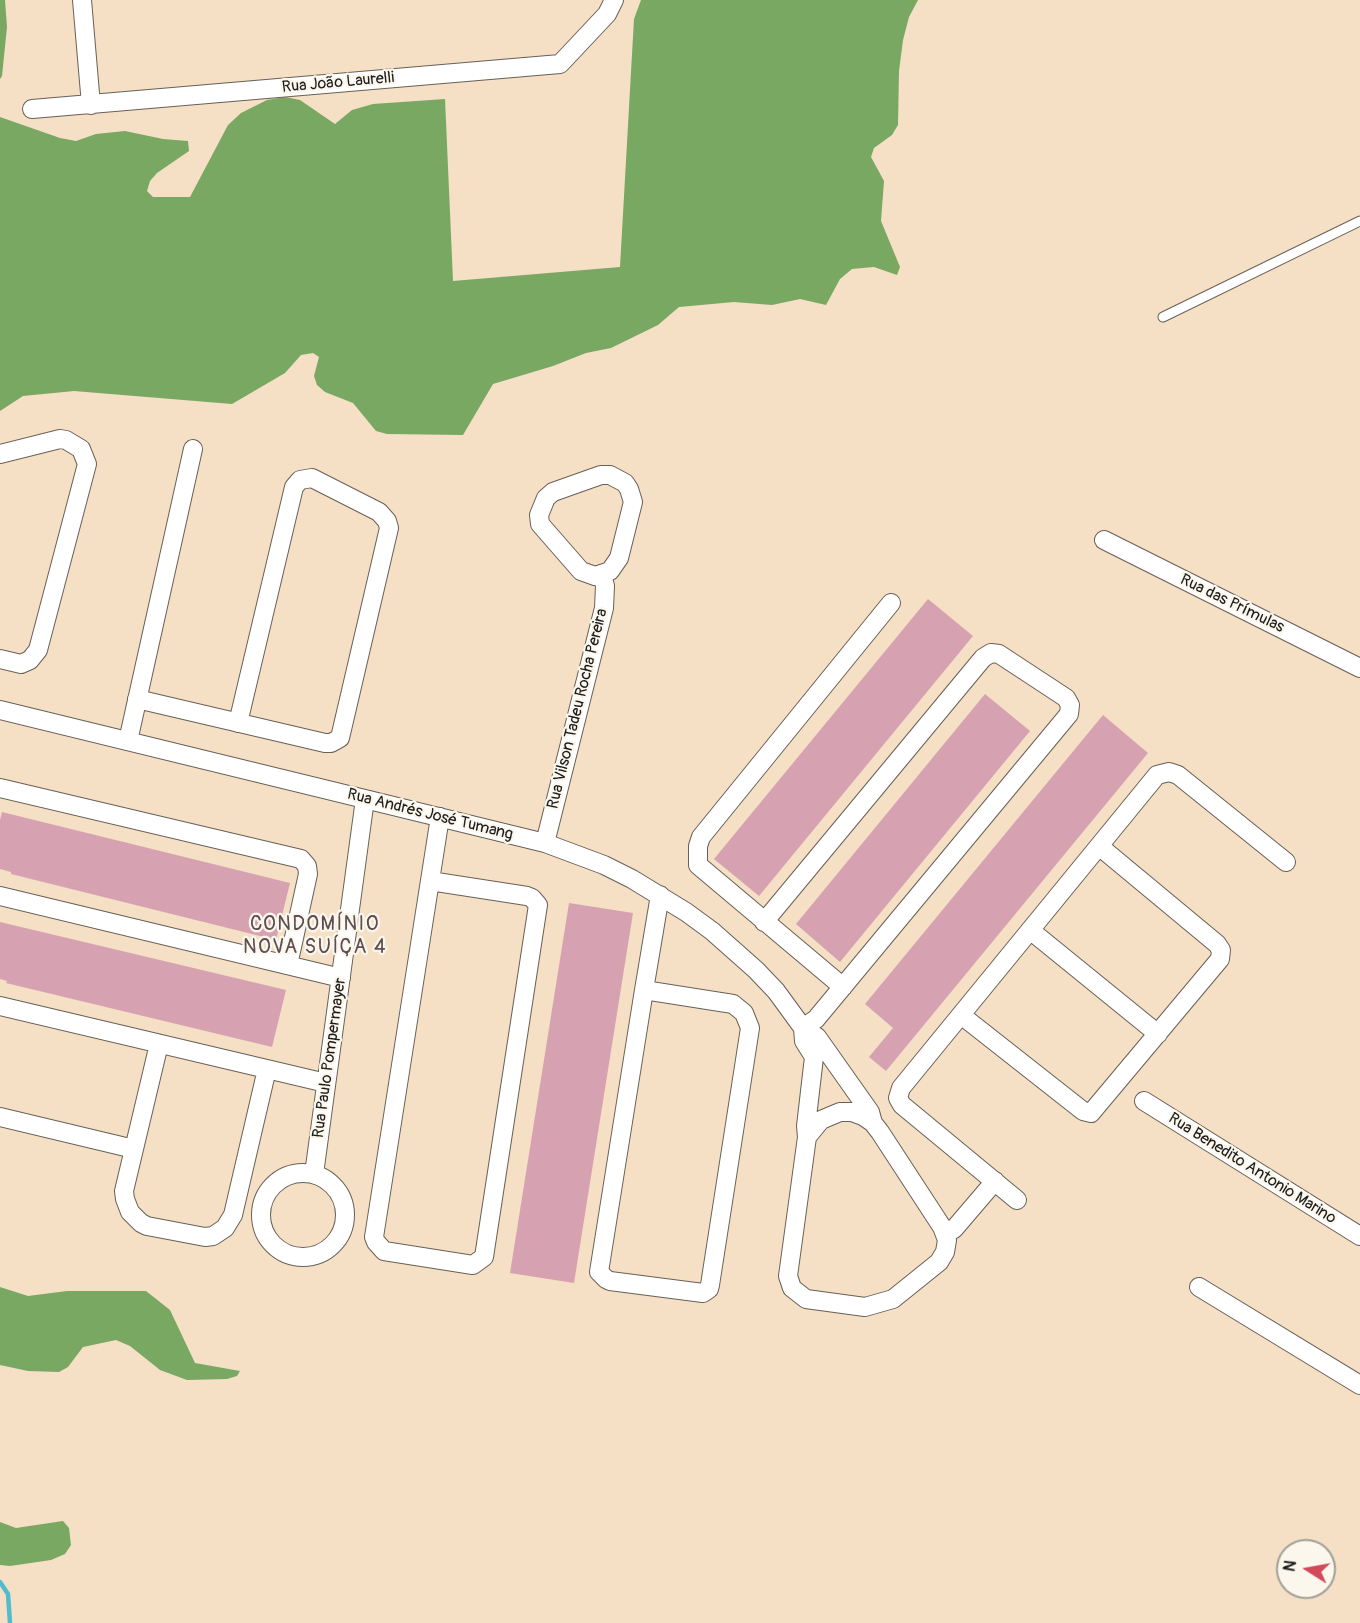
<!DOCTYPE html>
<html>
<head>
<meta charset="utf-8">
<style>
	body { margin:0 }
	#map { position:relative; width:1360px; height:1623px; overflow:hidden; background:#f5dfc5; font-family:Pangolin,sans-serif }
	canvas { display:block }
	.north { position:absolute; left:1276px; top:1539px; width:60px; height:60px; box-sizing:border-box; background:#fbf7ec; border:2px solid #a29f99; border-radius:50%; rotate:281deg; font-size:16px; font-weight:700; line-height:24px; text-align:center; color:#1c1c1c }
	.north::after { content:''; display:block; margin:auto; width:21px; height:27px; background:#d1495b; clip-path:polygon(50% 0,100% 100%,50% 72%,0 100%) }
</style>
</head>
<body>
<div id="map">
<canvas width="1360" height="1623"></canvas>
<div class="north">N</div>
</div>
<script>
const c = document.querySelector('canvas').getContext('2d');
c.lineJoin = 'round';
function fill(path, color) { c.fillStyle = color; c.fill(path, 'evenodd'); }
const toPath = rows => new Path2D(rows.map(r => 'M' + r).join(''));
function stroke(path, color, width, dash) { c.strokeStyle = color; c.lineWidth = width; c.lineCap = dash ? 'butt' : 'round'; c.setLineDash(dash || []); c.stroke(path); }
function write(font, color, halo, rows, align = 'center') {
  c.font = font + ' Pangolin,sans-serif'; c.lineWidth = 4.5; c.setLineDash([]); c.textBaseline = 'middle'; c.strokeStyle = halo; c.fillStyle = color; for (const [text, x, y, turn = 0] of rows) {
    c.save(); c.translate(x, y); c.rotate((+turn || 0) * Math.PI / 180); c.textAlign = isNaN(turn) ? turn : align; if (halo) c.strokeText(text, 0, 0); c.fillText(text, 0, 0); c.restore();
  }
}
const forest = toPath([
	[0,0,5,0,7,27,2,76,0,79],
	[641,0,918,0,909,17,903,40,899,71,898,125,892,135,874,148,871,157,884,181,881,221,900,267,897,275,874,267,852,269,840,279,826,305,800,299,772,305,734,302,679,307,658,325,611,348,586,353,553,366,493,384,463,435,387,434,376,431,353,403,325,392,317,385,314,376,319,357,313,353,301,355,285,373,232,404,74,391,23,396,0,411,0,117,60,138,76,141,96,134,125,131,163,139,188,141,189,151,157,173,150,181,147,191,153,197,190,197,228,125,241,113,267,100,285,97,300,100,335,124,352,110,373,104,445,99,453,281,620,267,634,19],
	[0,1287,28,1296,67,1291,146,1291,170,1310,195,1363,240,1371,237,1376,227,1379,187,1380,160,1370,130,1346,116,1340,83,1347,68,1367,59,1372,28,1371,0,1365],
	[63,1521,69,1528,71,1545,65,1554,51,1560,10,1566,0,1565,0,1522,16,1528]
]);
const stream = toPath([
	[0,1582,8,1594,10,1623]
]);
const building = toPath([
	[928,599,973,636,759,896,714,859],
	[985,694,1030,731,840,962,796,924],
	[1103,715,1148,753,886,1071,869,1057,893,1028,865,1004],
	[2,812,290,883,276,940,11,874,11,872,0,869,0,820],
	[569,903,633,913,574,1283,510,1273],
	[0,922,286,990,272,1047,6,983,7,981,0,979]
]);
const service = toPath([
	[1163,317,1360,221]
]);
const minor = toPath([
	[82,0,91,105],
	[32,109,560,64,607,14,614,0],
	[0,454,60,439,66,440,81,449,87,464,38,650,30,660,21,664,0,659],
	[601,475,610,475,625,483,629,489,633,502,619,558,610,571,595,576,581,571,540,524,539,515,546,498,553,492,601,475],
	[1104,540,1360,668],
	[137,699,325,743,331,743,340,738,389,528,387,521,379,512,312,478,300,480,294,487,238,723],
	[0,710,545,843,604,865,632,879,686,912,712,931,756,970,776,991,803,1028,817,1037,870,1112,873,1123],
	[128,741,193,449],
	[0,788,301,859,307,866,308,874,288,965],
	[545,843,604,608,605,586,602,574],
	[430,881,527,896,532,898,538,905,484,1257,473,1265,384,1251,376,1242,374,1237,440,817],
	[0,896,341,978],
	[764,922,983,658,991,653,999,654,1066,698,1070,705,1069,714,816,1019,803,1028],
	[1030,930,1158,1034],
	[843,987,698,865,698,846,701,837,891,603],
	[644,990,733,1004,744,1013,750,1028,710,1285,709,1289,703,1293,610,1281,606,1279,599,1272,644,990,660,895],
	[0,1006,326,1083],
	[961,1015,1083,1111,1091,1113,1220,959,1221,950,1217,944,1099,846],
	[803,1028,804,1041,814,1057,806,1126,807,1137],
	[159,1044,124,1191,125,1199,130,1212,141,1223,147,1226,205,1237,213,1236,225,1228,233,1215,267,1069],
	[1144,1101,1360,1236],
	[840,1112,852,1112,863,1116,873,1123,880,1132,942,1227,947,1240,945,1252,939,1262,893,1299,865,1307,806,1299,792,1288,788,1276,807,1137,821,1120,840,1112],
	[0,1117,134,1149],
	'261 1215a42 42 0 1 1 84 0a42 42 0 1 1-84 0Z',
	[314,1174,365,799],
	[1017,1200,902,1105,898,1098,901,1088,1157,775,1169,772,1178,775,1286,862],
	[945,1233,954,1229,995,1181],
	[1199,1287,1360,1385]
]);
const streetNames = [
	["Rua João Laurelli",338,83,-5],
	["Rua das Prímulas",1232,604,26],
	["Rua Vilson Tadeu Rocha Pereira",578,709,-76],
	["Rua Andrés José Tumang",430,815,14],
	["Rua Paulo Pompermayer",330,1058,-82],
	["Rua Benedito Antonio Marino",1252,1169,32]
];
const quarterNames = [
	["CONDOMÍNIO",315,925],
	["NOVA SUÍÇA 4",315,948]
];
fill(forest, '#78a862');
stroke(stream, '#52bccf', 4.5);
fill(building, '#d6a2b1');
stroke(service, '#686057', 11);
stroke(minor, '#686057', 20);
stroke(service, '#fff', 9);
stroke(minor, '#fff', 18);
write('16px', '#1c1c1c', '#fbf7ec', streetNames);
c.letterSpacing = '1.5px';
write('20px', '#5d4b50', '#fbf7ec', quarterNames);
c.letterSpacing = '0px';
</script>
</body>
</html>
